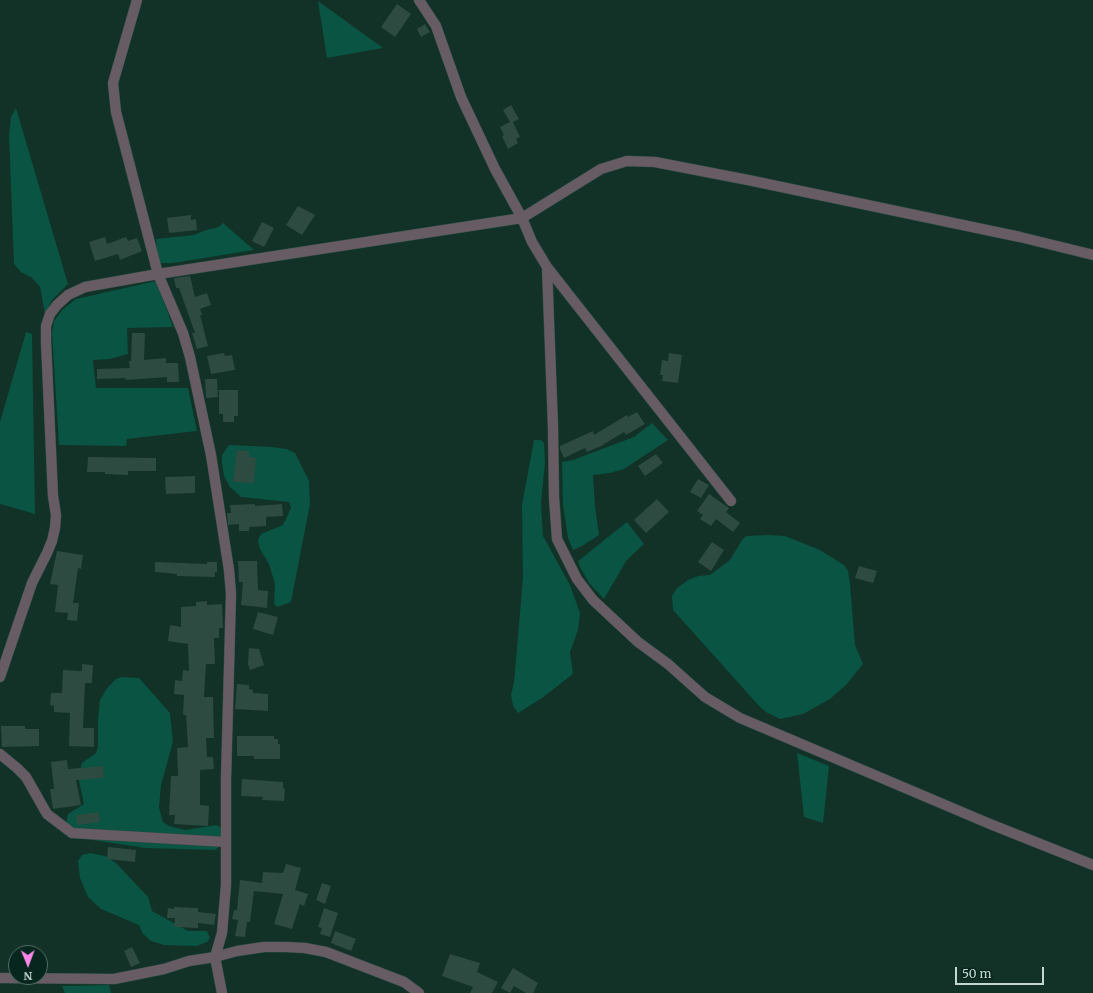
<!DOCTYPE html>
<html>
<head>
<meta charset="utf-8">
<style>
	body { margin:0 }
	#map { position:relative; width:1093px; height:993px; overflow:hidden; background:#123127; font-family:Merriweather,serif }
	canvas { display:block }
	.north { position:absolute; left:8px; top:945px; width:40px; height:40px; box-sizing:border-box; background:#07271e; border:1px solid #536d65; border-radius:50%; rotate:179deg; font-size:11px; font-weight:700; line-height:16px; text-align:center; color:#c5d6d0 }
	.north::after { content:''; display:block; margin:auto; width:14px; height:18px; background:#fb87e6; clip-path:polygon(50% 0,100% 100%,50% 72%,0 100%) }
	.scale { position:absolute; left:955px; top:967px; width:89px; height:18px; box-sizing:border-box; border:2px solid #c5d6d0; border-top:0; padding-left:5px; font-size:12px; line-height:14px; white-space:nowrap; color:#c5d6d0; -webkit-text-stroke:3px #07271e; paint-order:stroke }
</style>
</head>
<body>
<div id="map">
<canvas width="1093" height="993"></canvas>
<div class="north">N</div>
<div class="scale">50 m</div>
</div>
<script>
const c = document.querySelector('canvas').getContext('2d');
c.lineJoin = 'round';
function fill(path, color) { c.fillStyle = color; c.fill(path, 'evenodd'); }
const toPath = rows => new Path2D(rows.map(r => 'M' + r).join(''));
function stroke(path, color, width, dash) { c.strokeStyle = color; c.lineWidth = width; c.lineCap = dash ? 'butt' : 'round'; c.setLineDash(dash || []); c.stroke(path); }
const green = toPath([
	[318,1,383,48,327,58],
	[16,108,68,284,52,300,45,314,40,287,32,278,21,272,14,264,9,135,11,117],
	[223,223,254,250,173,263,159,263,156,239,194,235,206,230,219,227],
	[156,281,173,327,127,328,128,354,110,359,93,360,96,388,188,388,197,431,127,439,126,446,59,445,52,333,54,321,63,309,76,299],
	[26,332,32,334,35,514,0,504,0,422],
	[652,423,668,440,624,469,610,473,593,475,595,506,599,535,582,546,573,550,568,538,563,505,562,462,573,460,634,437],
	[534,440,541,440,544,443,545,462,541,503,543,536,570,585,580,613,578,630,570,652,573,674,542,698,518,713,513,706,511,695,514,682,523,578,522,505],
	[229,445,271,447,287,449,295,453,309,481,310,504,291,602,277,607,274,604,275,584,269,564,260,549,258,540,261,534,283,525,291,508,289,502,241,497,230,487,224,476,222,463,222,455],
	[627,522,644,544,626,561,604,599,589,583,580,567,578,561],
	[768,535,785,536,820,550,844,565,848,571,850,584,855,645,863,664,846,685,830,699,803,714,780,719,766,712,760,707,673,610,672,596,677,588,688,580,698,576,710,575,730,560,742,540,746,536],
	[121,677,139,678,170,713,173,742,161,785,159,807,163,822,169,826,185,830,217,825,222,829,219,847,215,850,145,848,73,837,66,823,68,814,84,804,78,776,82,763,96,753,98,747,98,719,100,700,107,688,116,679],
	[797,753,829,766,823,823,804,817],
	[90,853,105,856,116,863,148,897,152,911,188,931,207,931,210,938,207,942,197,946,164,945,151,941,143,934,139,925,101,909,88,897,80,878,78,861,82,855],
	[109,985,111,993,65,993,62,986]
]);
const building = toPath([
	[397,4,411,14,395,37,381,27],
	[425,24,430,32,421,37,417,29],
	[511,105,519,119,513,122,520,137,516,139,518,143,508,149,502,136,504,135,500,127,510,122,503,110],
	[298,206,315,215,302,235,286,225],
	[191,215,191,220,196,219,197,230,169,233,167,218],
	[262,222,274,228,264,247,252,241],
	[105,237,107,244,126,237,128,241,137,238,142,251,120,260,118,254,95,261,89,242],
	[190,276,195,297,207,293,211,305,200,309,202,315,200,315,208,346,197,349,192,333,195,333,179,288,176,288,174,278],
	[132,333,145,333,144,360,166,358,166,363,178,363,179,382,167,382,167,377,126,380,125,378,97,379,97,369,130,368,129,361,131,361],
	[224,353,225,356,232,355,235,370,211,374,207,356],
	[669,353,682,355,678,383,662,381,663,375,660,375,662,360,668,361],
	[205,379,217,379,218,397,206,398],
	[219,390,238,390,238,416,234,416,234,422,223,422,223,414,219,414],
	[637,412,645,424,626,435,624,432,601,446,587,452,585,448,564,458,560,449,560,446,593,431,594,435,627,415,628,417],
	[237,450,249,451,249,457,256,458,254,483,233,482],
	[656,454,663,463,645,476,638,466],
	[88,457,156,458,156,471,128,471,128,475,105,474,105,472,87,472],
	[195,476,195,493,166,494,165,477],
	[698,479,709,485,701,498,690,492],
	[709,494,729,508,726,512,740,523,733,532,716,519,711,526,700,519,703,515,697,511],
	[657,499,669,512,646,533,634,520],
	[255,504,255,506,282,504,283,516,266,517,266,526,249,527,249,531,239,531,239,524,228,525,227,513,231,513,230,505],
	[712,542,724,550,711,571,698,562],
	[57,551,83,555,81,569,78,568,73,603,79,603,77,621,67,620,68,613,55,612,58,585,50,584],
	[238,561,257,561,258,590,268,591,267,608,241,605,243,582,239,582],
	[155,562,207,564,207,562,217,562,217,572,215,572,215,577,177,576,177,574,155,572],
	[859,566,877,571,873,583,855,578],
	[207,601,207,605,222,604,223,628,219,628,219,638,214,638,215,664,206,664,204,697,213,697,214,738,206,738,207,757,213,757,214,769,200,770,200,805,209,806,208,826,174,824,175,815,169,815,171,776,178,776,177,748,188,747,186,715,183,715,184,695,174,694,175,680,182,681,183,670,189,671,188,644,168,641,170,625,181,627,181,607,196,606,196,602],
	[258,612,278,617,273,635,253,629],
	[249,648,259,649,264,665,250,670,248,664],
	[82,664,93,665,92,683,85,683,83,728,94,728,94,747,69,746,70,713,54,712,54,706,50,705,51,693,62,693,63,670,82,671],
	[237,684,249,685,249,689,253,690,253,693,268,694,268,711,235,709],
	[1,726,25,726,25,729,39,729,39,746,2,747],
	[237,736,274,736,274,739,278,739,278,744,280,744,280,759,254,759,254,756,237,756],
	[67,760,68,769,103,766,104,778,76,780,81,805,53,809,50,789,54,789,51,762],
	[242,779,283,782,283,788,285,789,284,801,262,800,263,797,241,796],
	[99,812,100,822,77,825,76,815],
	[108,847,136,850,135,862,107,859],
	[286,864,301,868,295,890,308,894,304,906,300,904,292,929,274,924,283,894,254,891,250,922,247,922,245,937,235,936,238,920,232,919,234,910,237,910,240,880,262,883,263,872,283,873],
	[322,883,331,886,325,904,316,900],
	[174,907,198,908,198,912,216,914,214,925,198,923,198,928,174,927,175,918,167,918,168,908,174,909],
	[324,908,338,913,330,937,320,934,322,928,318,927],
	[335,931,356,939,351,951,331,943],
	[132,947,140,963,131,967,124,951],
	[450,954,480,963,477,972,498,982,492,993,470,993,473,987,442,976],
	[513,968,538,983,533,993,526,993,514,986,510,993,501,988]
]);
const minor = toPath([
	[137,0,113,83,116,112,158,274,183,333,190,357,211,455,229,570,231,594,226,779,226,885,222,933,215,957,222,993],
	[419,0,436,26,461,97,495,169,522,218,532,242,547,267,731,501],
	[547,267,553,428,554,497,557,539,577,579,593,600,638,642,668,664,705,697,740,718,990,824,1093,865],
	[0,677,32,583,47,553,52,541,55,528,56,515,53,496,46,342,46,326,50,314,57,305,68,295,85,287,158,274,522,218,601,169,627,161,655,162,748,180,1020,237,1093,255],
	[0,754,17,768,26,777,47,814,72,833,226,842],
	[0,978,114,979,164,969,189,961,215,957,237,951,264,947,286,947,305,948,326,952,404,982,419,993]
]);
fill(green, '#095442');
fill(building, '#2d4b41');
stroke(minor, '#324f45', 11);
stroke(minor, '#675c64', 10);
</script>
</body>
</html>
